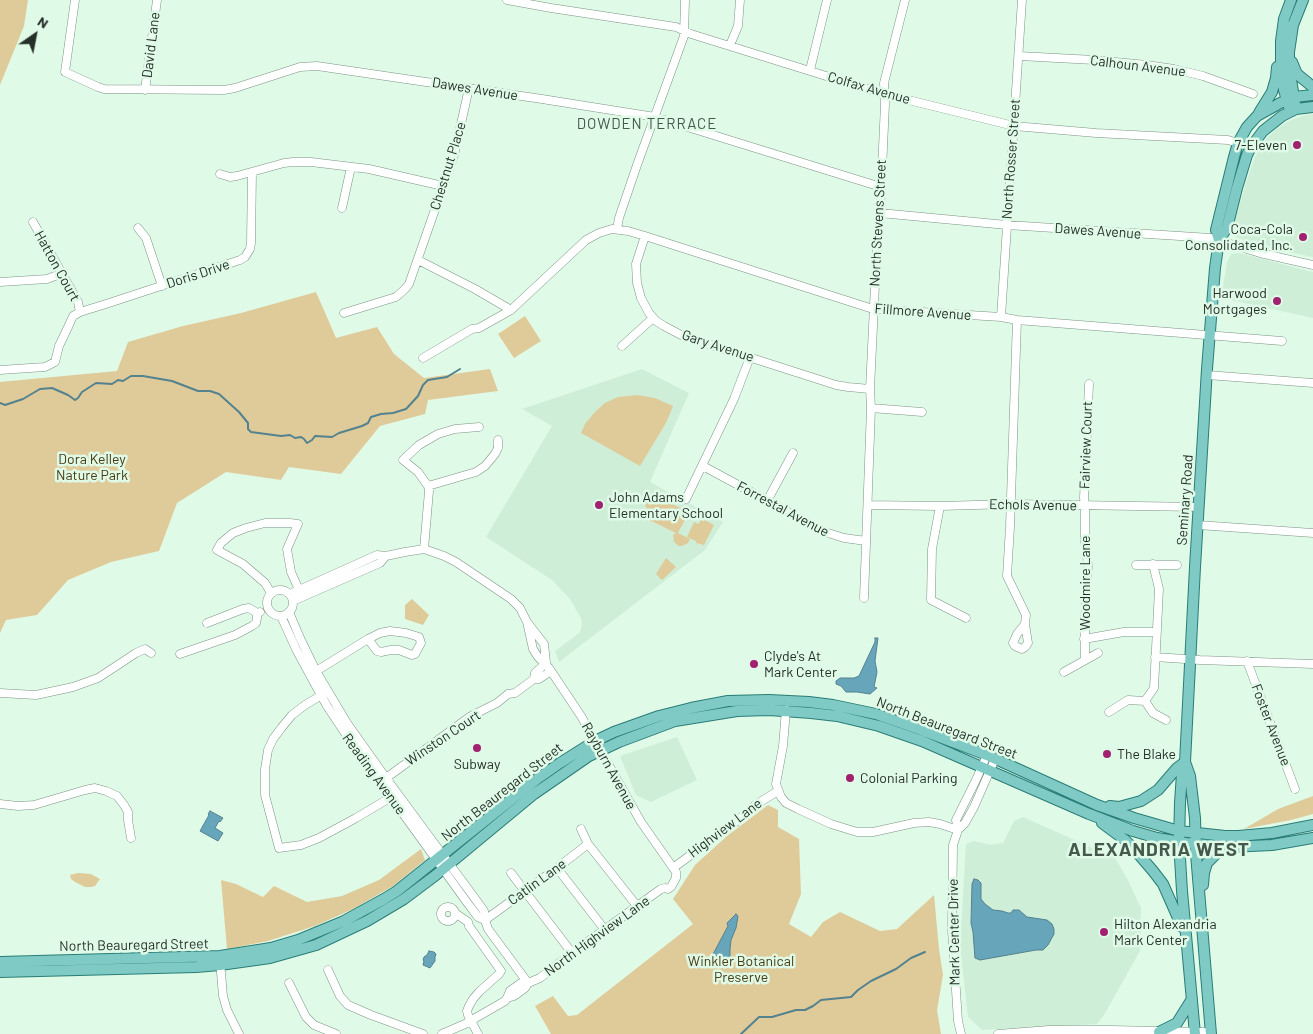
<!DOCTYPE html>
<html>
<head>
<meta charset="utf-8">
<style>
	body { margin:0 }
	#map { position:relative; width:1313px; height:1034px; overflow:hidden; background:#e0fae8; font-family:Barlow,sans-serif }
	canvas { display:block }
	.north { position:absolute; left:10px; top:10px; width:50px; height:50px; -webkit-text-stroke:4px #e0fae8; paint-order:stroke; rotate:33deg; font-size:14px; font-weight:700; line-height:20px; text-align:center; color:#263029 }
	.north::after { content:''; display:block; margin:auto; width:18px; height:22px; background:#263029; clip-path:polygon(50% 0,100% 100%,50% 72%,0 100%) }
</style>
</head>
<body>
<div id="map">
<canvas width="1313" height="1034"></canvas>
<div class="north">N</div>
</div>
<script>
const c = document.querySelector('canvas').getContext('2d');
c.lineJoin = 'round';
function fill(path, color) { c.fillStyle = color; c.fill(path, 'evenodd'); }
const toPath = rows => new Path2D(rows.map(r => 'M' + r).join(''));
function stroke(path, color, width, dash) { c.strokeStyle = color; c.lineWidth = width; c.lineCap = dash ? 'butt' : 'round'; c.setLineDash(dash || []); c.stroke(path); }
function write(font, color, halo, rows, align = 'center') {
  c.font = font + ' Barlow,sans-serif'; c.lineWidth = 5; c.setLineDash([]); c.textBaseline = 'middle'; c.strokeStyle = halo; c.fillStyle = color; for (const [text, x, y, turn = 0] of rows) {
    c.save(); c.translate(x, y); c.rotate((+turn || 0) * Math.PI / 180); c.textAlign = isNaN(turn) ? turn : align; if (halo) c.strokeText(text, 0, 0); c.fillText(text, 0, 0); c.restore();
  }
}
const built = toPath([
	[1313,114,1313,257,1269,248,1235,237,1234,235,1235,221,1247,179,1255,157,1265,140,1276,129,1291,120,1305,115],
	[1239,253,1313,272,1313,318,1221,298,1227,262,1231,254],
	[642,369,689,393,650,482,723,522,705,550,559,662,555,651,574,637,580,632,582,624,581,618,570,599,552,580,486,537,552,426,522,409],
	[677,737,697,780,651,802,636,795,620,756],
	[1023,817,1115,858,1127,878,1141,908,1140,951,1104,1015,1097,1024,982,1030,968,1017,960,946,966,844,973,841,991,845,1003,843,1014,821]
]);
const green = toPath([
	[0,0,28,0,24,26,0,85],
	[316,292,336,338,377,327,394,354,424,378,490,369,498,391,428,400,425,414,380,426,341,474,289,467,281,480,226,472,177,503,159,551,111,562,68,580,37,615,6,620,0,633,0,382,117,371,128,342,183,326,241,313],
	[525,316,541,341,514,358,498,334],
	[637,395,655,398,673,406,666,423,640,466,581,433,585,424,595,412,605,403,618,397],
	[651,494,689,512,678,533,690,539,688,543,682,546,679,546,674,542,673,535,676,533,643,517,647,508,645,506],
	[701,520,704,521,705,520,714,525,704,545,696,543,696,541,687,537,694,522,698,524],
	[666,558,676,567,662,580,656,574],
	[412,599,429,615,423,625,405,619,405,605],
	[1313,796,1313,814,1291,820,1244,829,1278,809],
	[768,805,778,810,778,827,799,839,801,894,789,924,811,937,823,922,840,912,880,931,897,929,934,895,939,949,943,975,937,1010,941,1034,551,1034,535,1006,553,996,568,1016,577,1015,693,924,673,899,695,865,727,836],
	[421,849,425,860,393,886,353,909,315,926,268,941,227,949,221,880,236,884,263,897,274,886,307,902,342,896,379,880],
	[78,873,91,874,100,879,95,886,91,887,85,887,75,882,71,879,70,875]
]);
const water = toPath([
	[875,638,878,638,875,661,877,672,874,687,877,688,870,694,857,692,846,692,841,686,836,684,836,681,840,678,854,678,859,676,875,642,875,638],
	[210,811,223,818,220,822,219,821,215,828,223,833,218,841,200,831,209,815,208,814,210,811],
	[974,879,978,880,981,883,981,899,985,904,993,910,1002,911,1008,913,1011,913,1013,910,1019,910,1027,917,1047,920,1052,924,1054,929,1054,934,1048,945,1043,950,1036,950,980,960,975,958,973,932,971,923,972,884,974,879],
	[736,914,738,916,736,928,731,940,730,949,730,956,728,963,720,966,714,963,711,958,728,926,727,923,736,914],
	[429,951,434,952,436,954,435,957,435,961,430,968,423,965,424,961,423,960,424,957,427,955,429,951]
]);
const stream = toPath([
	[0,403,5,405,23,399,40,389,52,388,68,395,75,400,78,398,82,392,96,383,112,384,118,380,123,381,131,376,143,376,172,381,198,391,210,391,219,394,239,412,248,423,248,429,251,432,281,436,290,435,295,438,301,437,304,439,307,443,312,440,315,436,332,437,339,433,362,426,368,423,371,417,381,414,393,413,406,409,418,396,423,385,428,380,447,377,460,369],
	[741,1034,759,1017,772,1017,796,1010,805,1010,813,1006,821,1000,851,997,858,990,871,981,896,969,911,958,925,952]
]);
const minor = toPath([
	[75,0,65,72,98,87,104,89,224,90,235,88,300,67,317,66,542,99,655,117,881,187],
	[507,0,551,8,676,27,691,34,884,94,1014,126,1096,133,1228,140,1238,143],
	[730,45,738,26,740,0],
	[1019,56,1094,60,1147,65,1174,69,1203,76,1253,94],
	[810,70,827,0],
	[145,90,157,0],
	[220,174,230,177,237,176,284,163,293,162,311,162,369,169,443,186],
	[342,208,351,167],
	[880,213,1007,225,1211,238,1260,253,1313,265],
	[33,222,78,302,80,312],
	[138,228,146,238,162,286],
	[617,229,619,218,637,165,684,36,685,0],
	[645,236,636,264,637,283,641,298,649,313,656,321,664,326,683,336,836,385,848,387,870,389],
	[418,260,475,289,511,310],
	[0,282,47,279,63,273],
	[344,313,396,297,405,289,409,284,454,155,469,88],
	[1001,317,1022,0],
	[1017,320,1010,527,1007,576,1026,615,1025,624,1028,643,1025,647,1022,649,1015,646,1013,643,1017,634,1025,624],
	[622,346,653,318],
	[423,358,472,329,479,328,511,310,586,240,599,233,612,229,628,231,645,236,873,309,1001,317,1017,320,1282,341],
	[0,370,45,367,55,362,59,346,69,325,73,316,80,312,106,304,240,260,245,257,250,249,251,243,252,172],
	[1207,375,1313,383],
	[871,408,922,412],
	[703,466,825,532,844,538,866,541],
	[428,486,476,472,485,466,495,454,498,448,498,440],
	[686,499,734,399,750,357],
	[767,501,793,453],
	[868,505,940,506,1011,504,1199,507],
	[940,506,932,549,931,600,966,618],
	[1198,525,1313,533],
	[424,549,429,491,428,486,418,472,403,460,419,445,438,434,455,429,479,427],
	[1136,565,1177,565],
	'267 603a13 13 0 1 1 26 0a13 13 0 1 1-26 0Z',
	[271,593,265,583,243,564,217,550,221,543,233,533,246,528,265,523,290,523,298,524,287,549,291,572,299,590],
	[290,594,377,555,386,556,405,552,424,549,444,556,456,562,511,599,520,608,527,622,544,644,546,663],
	[864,598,871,408,870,389,877,243,880,213,885,104,884,83,905,0],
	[293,601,380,563,386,556],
	[289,612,300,638,316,671,347,723,386,778,479,904,484,911,485,920,488,929,528,983],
	[281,616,296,649,310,675,327,706,347,736,466,901,478,917,485,920],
	[207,623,243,609,249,608,257,613,260,612],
	[390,631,406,633,419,637,421,643,415,654,412,655,399,650,391,650,381,652,377,651,368,639,380,633,390,631],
	[1084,639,1124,632,1156,632],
	[180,654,235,635,252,626,256,623,257,618,257,613],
	[1155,657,1200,660,1313,664],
	[1085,660,1085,621,1088,564,1085,541,1085,506,1084,498,1089,384],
	[1247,661,1295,789],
	[1064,672,1098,653],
	[313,673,368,639],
	[534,679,535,673,546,663],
	[0,693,36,695,73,687,98,678,136,653,145,649,151,653],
	[325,693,305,705,292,715,282,727,273,739,268,750,265,769,265,795,279,848,301,845,319,838,356,818,393,796],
	[1145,701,1154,688,1159,589,1153,564],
	[786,710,783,746,776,784,781,797,786,803,798,809,831,824,857,832,873,832,914,823,929,822,940,824,958,830],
	[1109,712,1128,700,1145,701,1153,713,1166,720],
	[382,781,471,716,497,703,508,694,515,693,534,679,539,679,551,671],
	[0,804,18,806,34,805,85,790,95,788,106,791,117,796,124,805,128,812,128,820,131,838],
	[581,829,588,844,637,906],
	[958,830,956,820,976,780,987,755],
	[557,868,605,930],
	[673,868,737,821,755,805,778,791],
	[511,873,572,953],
	'441 914a7 7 0 1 1 14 0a7 7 0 1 1-14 0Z',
	[455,913,468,922,469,926,501,971,499,974,479,992,473,999,469,1006,467,1011,468,1015,478,1034],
	[485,920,557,868,588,844],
	[220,961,223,996,227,1010,239,1034],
	[328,970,340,996,348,1005,371,1015,423,1034],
	[289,983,306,1017,314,1025,336,1034],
	[507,998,510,991,521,983,528,983,540,978,572,953,661,889,665,888,668,889,671,887,676,878,676,872,641,822,581,716,549,668,538,657,533,649,527,622],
	[442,1034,465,1024,505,1001,507,998,514,996,525,988,528,983],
	[961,1034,958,1021,952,930,953,845,958,830,965,823,974,807,995,759],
	[998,1034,1049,1030,1111,1030,1204,1032]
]);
const major = toPath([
	[1292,62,1297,74,1313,87],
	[1295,104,1289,67,1289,52,1293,25,1303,0],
	[1289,107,1284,90,1281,67,1281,41,1284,19,1291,0],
	[1259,113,1272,92,1276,78,1277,67],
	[1219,240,1216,230,1234,157,1238,143,1247,127,1257,116,1282,102,1294,97,1313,95],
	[1185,762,1190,776,1195,818,1196,854,1211,1034],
	[1110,806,1119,807,1141,801,1158,790,1177,768,1185,762],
	[1102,823,1125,840,1135,850,1153,871,1163,884,1182,927],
	[1203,885,1204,873,1207,863,1217,853,1229,847],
	[0,962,220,956,271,948,298,940,344,921,384,899,397,891,537,779,560,763,595,741,614,732,659,716,691,708,728,701,769,700,809,702,833,705,876,714,919,729,987,755,1097,805,1134,818,1179,831,1225,836,1238,836,1272,833,1313,825],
	[0,972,196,967,220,965,270,958,316,945,367,921,404,899,436,875,534,794,589,756,619,742,675,721,737,711,769,710,811,713,837,716,879,726,922,741,1089,814,1133,831,1157,838,1186,843,1229,847,1272,845,1313,838],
	[1159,1032,1177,1023,1192,999],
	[1195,1034,1182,891,1179,842,1180,803,1182,773,1185,762,1195,567,1207,369,1215,268,1219,240,1227,228,1237,188,1247,155,1251,147,1263,131,1282,116,1296,109,1313,107]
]);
const markers = [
	[1297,145,5,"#a12070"],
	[1303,237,5,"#a12070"],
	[1277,301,5,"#a12070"],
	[599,505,5,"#a12070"],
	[754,664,5,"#a12070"],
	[477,748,5,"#a12070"],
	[1107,754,5,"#a12070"],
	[850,778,5,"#a12070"],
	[1104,932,5,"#a12070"]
];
const streetNames = [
	["David Lane",151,45,-83],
	["Calhoun Avenue",1138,66,7],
	["Colfax Avenue",869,88,16],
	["Dawes Avenue",475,89,9],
	["North Rosser Street",1011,159,-86],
	["Chestnut Place",448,166,-73],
	["North Stevens Street",878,223,-87],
	["Dawes Avenue",1098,231,4],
	["Hatton Court",57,266,61],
	["Doris Drive",198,274,-18],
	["Fillmore Avenue",923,312,4],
	["Gary Avenue",718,346,18],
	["Fairview Court",1086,445,-88],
	["Seminary Road",1185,500,-86],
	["Echols Avenue",1033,505,1],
	["Forrestal Avenue",783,509,28],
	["Woodmire Lane",1085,583,-90],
	["Foster Avenue",1271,725,69],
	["North Beauregard Street",947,728,21],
	["Winston Court",443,738,-34],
	["Rayburn Avenue",609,766,61],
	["Reading Avenue",374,774,54],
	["North Beauregard Street",502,792,-38],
	["Highview Lane",725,828,-37],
	["Catlin Lane",537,882,-36],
	["Mark Center Drive",954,932,-91],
	["North Highview Lane",597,936,-36],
	["North Beauregard Street",134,945,-1]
];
const poiNames = [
	["7-Eleven",1287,145,"right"],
	["Coca-Cola",1293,229,"right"],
	["Consolidated, Inc.",1293,245,"right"],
	["Harwood",1267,293,"right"],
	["Mortgages",1267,309,"right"],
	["John Adams",609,497],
	["Elementary School",609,513],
	["Clyde's At",764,656],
	["Mark Center",764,672],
	["The Blake",1117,754],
	["Subway",477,764,"center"],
	["Colonial Parking",860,778],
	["Hilton Alexandria",1114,924],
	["Mark Center",1114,940]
];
const parkNames = [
	["Dora Kelley",92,459],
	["Nature Park",92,475],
	["Winkler Botanical",741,961],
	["Preserve",741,977]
];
const neighbourhoodNames = [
	["DOWDEN TERRACE",647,124]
];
const districtNames = [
	["ALEXANDRIA WEST",1159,850]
];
fill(built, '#cfeed8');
fill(green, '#dfcb9a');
fill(water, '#67a5ba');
stroke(water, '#54828e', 1);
stroke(stream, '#54828e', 2);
stroke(minor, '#7c9384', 9);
stroke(major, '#297d76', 12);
stroke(minor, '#fff', 8);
stroke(major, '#7fcac5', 10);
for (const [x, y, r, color] of markers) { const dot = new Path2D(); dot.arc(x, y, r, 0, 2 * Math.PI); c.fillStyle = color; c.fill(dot); stroke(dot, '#e0fae8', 2); }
write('14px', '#263029', '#e0fae8', streetNames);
write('14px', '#263029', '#e0fae8', poiNames, 'left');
write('14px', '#493a11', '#e0fae8', parkNames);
c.letterSpacing = '1px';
write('15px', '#44594b', '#e0fae8', neighbourhoodNames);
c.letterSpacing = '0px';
c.letterSpacing = '1px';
write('bold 19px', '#44594b', '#e0fae8', districtNames);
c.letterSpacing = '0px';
</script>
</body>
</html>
